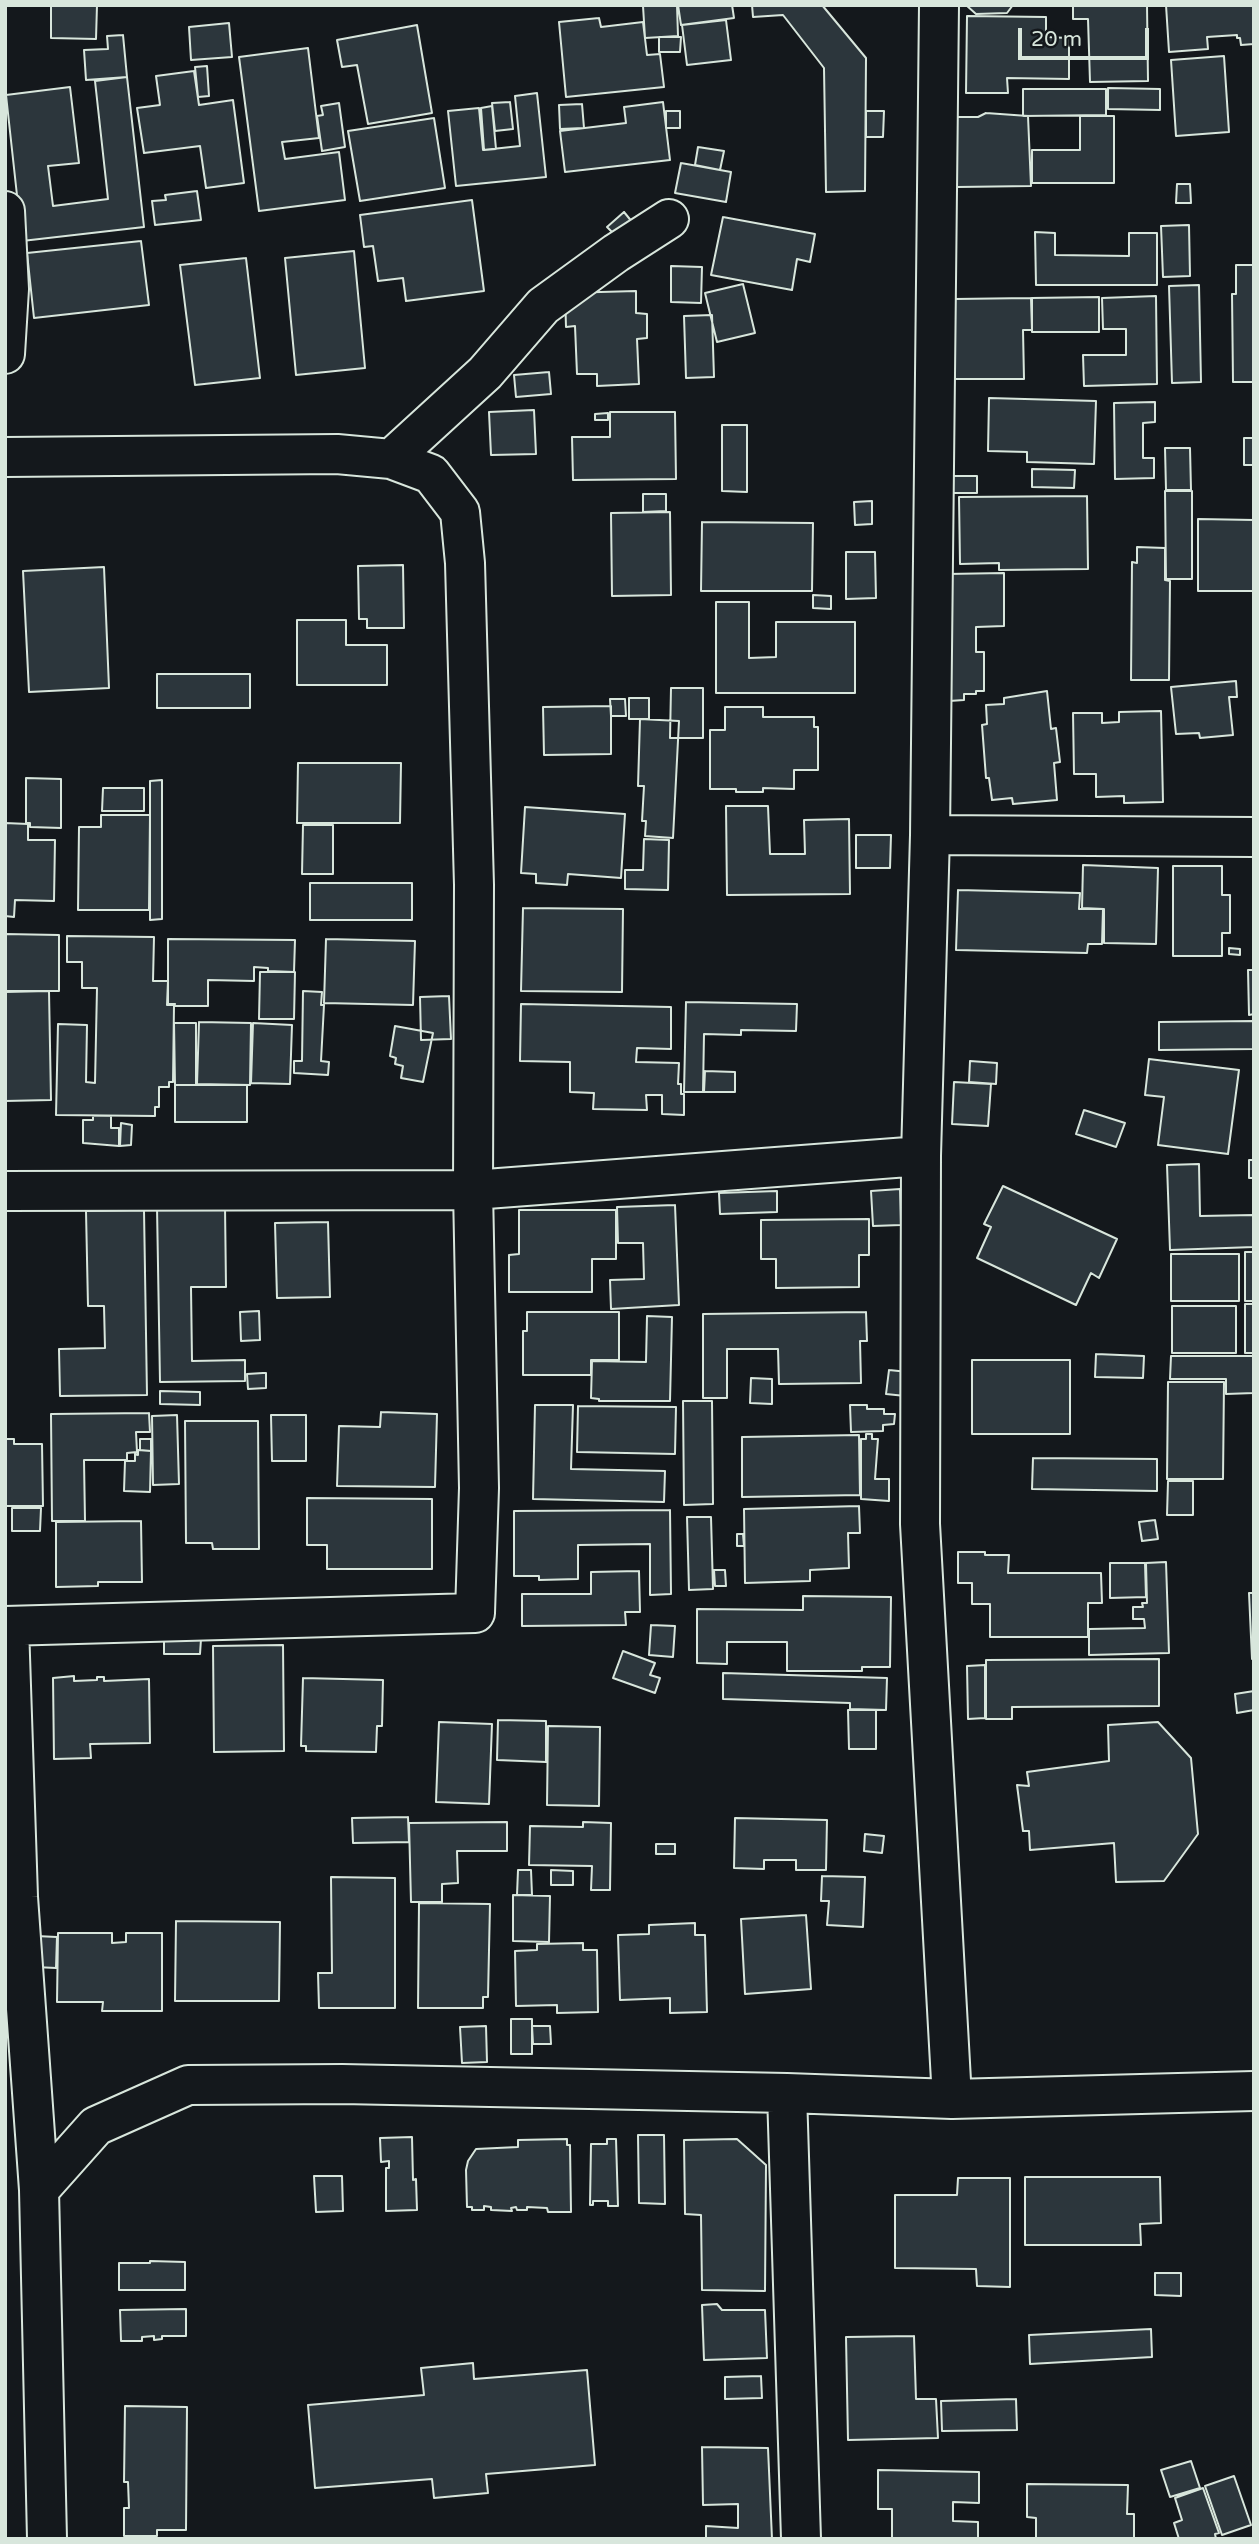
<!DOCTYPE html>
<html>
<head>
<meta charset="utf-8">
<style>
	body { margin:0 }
	#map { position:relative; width:1259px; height:2544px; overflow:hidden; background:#14181c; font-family:"Varela Round",sans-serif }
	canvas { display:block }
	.frame { position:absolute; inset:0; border:7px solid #d8e6dc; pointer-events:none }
	.scale { position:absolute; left:1018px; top:28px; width:131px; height:32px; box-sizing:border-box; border:4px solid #d8e6dc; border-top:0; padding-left:9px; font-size:21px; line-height:24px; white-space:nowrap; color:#d8e6dc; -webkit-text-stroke:5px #14181c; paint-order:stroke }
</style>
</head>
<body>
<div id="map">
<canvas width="1259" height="2544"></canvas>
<div class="frame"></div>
<div class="scale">20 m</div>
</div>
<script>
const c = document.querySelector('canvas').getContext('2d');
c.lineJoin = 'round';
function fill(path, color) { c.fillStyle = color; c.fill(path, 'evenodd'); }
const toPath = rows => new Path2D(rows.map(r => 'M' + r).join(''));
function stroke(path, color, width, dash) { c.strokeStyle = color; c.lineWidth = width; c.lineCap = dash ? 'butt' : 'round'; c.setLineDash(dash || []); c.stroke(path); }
const building = toPath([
	[51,5,97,5,96,39,51,38,51,5],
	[677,5,678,36,645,38,643,6,677,5],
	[678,5,732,5,734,18,681,25,678,5],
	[752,5,822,5,866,58,865,191,826,192,824,68,783,15,753,17,752,5],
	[966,5,1013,5,1007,13,976,14,966,5],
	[1073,5,1147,5,1148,81,1090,82,1088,19,1073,19,1073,5],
	[1166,5,1254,5,1254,44,1241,45,1240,38,1237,38,1237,35,1207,37,1208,49,1169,52,1166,5],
	[967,16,1046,17,1046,37,1069,38,1069,79,1007,78,1008,93,966,93,967,16],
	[599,18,601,27,643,22,647,55,660,54,664,87,566,97,559,22,599,18],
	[726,20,731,60,687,65,682,25,726,20],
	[229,23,232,57,191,60,189,27,229,23],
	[417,25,432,113,368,124,357,65,342,67,337,40,417,25],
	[123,35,127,77,86,80,84,50,108,49,107,36,123,35],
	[659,37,681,37,680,52,659,52,659,37],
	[308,48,319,138,282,142,285,159,339,152,345,200,259,211,239,57,308,48],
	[1224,56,1229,132,1176,136,1171,60,1224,56],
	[207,66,209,96,198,97,195,67,207,66],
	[194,71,199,105,233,100,244,183,206,188,200,146,144,153,137,108,160,105,156,76,194,71],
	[127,77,144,227,22,241,6,95,70,87,79,163,48,166,53,206,108,199,95,81,127,77],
	[1108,88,1160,89,1160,110,1108,109,1108,88],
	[1023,89,1106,89,1106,115,1023,116,1023,89],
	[537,93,546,177,456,186,448,111,479,108,483,150,520,146,515,96,537,93],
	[510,102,513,129,495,131,492,103,510,102],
	[663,102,670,160,565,172,560,131,626,123,624,107,663,102],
	[339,103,345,147,322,151,317,116,323,115,321,106,339,103],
	[582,104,584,128,560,129,559,105,582,104],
	[492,106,496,149,484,150,481,108,492,106],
	[666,111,680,111,680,128,666,128,666,111],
	[866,111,884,111,883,137,866,137,866,111],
	[986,113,1028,116,1031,186,957,187,954,117,978,117,986,113],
	[1080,116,1114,116,1114,183,1032,183,1032,150,1080,150,1080,116],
	[434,118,445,188,360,201,348,131,434,118],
	[698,147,724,151,720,170,695,165,698,147],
	[681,163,731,172,726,202,675,193,681,163],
	[1177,184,1190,184,1191,203,1176,203,1177,184],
	[197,191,201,220,155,225,152,201,166,200,165,195,197,191],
	[472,200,484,291,406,301,403,278,378,281,373,246,364,247,360,215,472,200],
	[624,212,637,228,622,242,607,227,624,212],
	[723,217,815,234,810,262,797,259,792,290,711,275,723,217],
	[1189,225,1190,276,1163,277,1161,226,1189,225],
	[1035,232,1055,233,1055,255,1129,256,1129,233,1157,233,1157,285,1036,285,1035,232],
	[141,241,149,305,34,318,27,253,141,241],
	[354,251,365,368,296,375,285,258,354,251],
	[246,258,260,378,195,385,180,265,246,258],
	[1236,265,1254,265,1254,382,1233,382,1232,294,1236,294,1236,265],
	[671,266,702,267,701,303,671,302,671,266],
	[743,284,755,333,717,342,705,293,743,284],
	[1199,285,1201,382,1172,383,1169,286,1199,285],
	[636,291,636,313,647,314,647,338,637,339,639,384,597,386,597,374,577,374,575,326,566,327,565,293,636,291],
	[1156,296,1157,384,1084,386,1083,355,1126,355,1126,329,1103,329,1102,298,1156,296],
	[1099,297,1099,332,1032,332,1032,298,1099,297],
	[1031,298,1032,330,1023,330,1024,379,955,379,954,299,1031,298],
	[712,315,714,377,686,378,684,316,712,315],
	[549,372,551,394,516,397,514,375,549,372],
	[989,398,1096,401,1094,464,1027,462,1027,452,988,451,989,398],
	[1155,402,1155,422,1143,423,1143,458,1154,458,1154,478,1115,479,1114,403,1155,402],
	[534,410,536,454,491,455,489,412,534,410],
	[610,412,675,412,676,479,573,480,572,437,610,437,610,412],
	[608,413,608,420,595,420,595,414,608,413],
	[722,425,747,425,747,492,722,491,722,425],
	[1244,438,1254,438,1254,465,1244,465,1244,438],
	[1165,448,1190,448,1191,490,1166,490,1165,448],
	[1032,469,1075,470,1074,488,1032,487,1032,469],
	[950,476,977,476,977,493,950,493,950,476],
	[1165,491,1192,491,1192,579,1166,579,1165,491],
	[643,494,666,494,666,511,643,512,643,494],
	[1087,496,1088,569,999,570,999,563,960,564,959,497,1087,496],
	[872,501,872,524,855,525,854,502,872,501],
	[670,512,671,595,612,596,611,513,670,512],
	[1198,519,1254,520,1254,591,1198,591,1198,519],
	[702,522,813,523,812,591,701,591,702,522],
	[1137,547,1165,548,1165,580,1170,581,1169,680,1131,680,1132,562,1137,563,1137,547],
	[846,552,875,552,876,598,846,599,846,552],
	[403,565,404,628,367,628,367,619,359,619,358,566,403,565],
	[104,567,109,688,29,692,23,571,104,567],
	[1004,573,1004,626,976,627,976,652,984,652,984,691,976,691,976,694,964,694,964,700,949,701,947,574,1004,573],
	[813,595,831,596,831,609,813,608,813,595],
	[716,602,749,602,749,658,776,657,776,622,855,622,855,693,716,693,716,602],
	[297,620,346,620,346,645,387,645,387,685,297,685,297,620],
	[157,674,250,674,250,708,157,708,157,674],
	[1236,681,1237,697,1229,697,1233,735,1200,738,1199,733,1176,734,1171,687,1236,681],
	[671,688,703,688,703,738,670,738,671,688],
	[1047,691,1051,729,1056,728,1060,762,1054,763,1057,800,1013,804,1012,798,992,800,989,778,986,778,982,725,987,724,986,705,1004,704,1004,698,1047,691],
	[629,698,649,698,649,719,629,719,629,698],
	[610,699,625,699,626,716,611,716,610,699],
	[611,706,611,754,544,755,543,707,611,706],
	[725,707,763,707,763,717,814,717,814,727,818,727,818,770,794,770,794,789,763,788,763,792,736,792,736,789,710,789,710,730,725,730,725,707],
	[1161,711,1163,802,1124,803,1124,796,1096,797,1096,774,1074,774,1073,713,1102,713,1102,723,1119,722,1119,712,1161,711],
	[640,719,679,721,673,838,645,836,646,821,642,821,644,786,638,786,640,719],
	[298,763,401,763,400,823,297,823,298,763],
	[26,778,61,779,61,828,30,827,30,823,26,823,26,778],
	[162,780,162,919,150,920,150,781,162,780],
	[103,788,144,788,144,811,102,811,103,788],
	[726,806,768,806,770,854,805,854,804,820,849,819,850,894,727,895,726,806],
	[525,807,625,814,621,878,568,874,567,885,536,883,536,874,521,873,525,807],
	[101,815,150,815,149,910,78,910,79,827,101,827,101,815],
	[5,823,28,824,28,840,55,840,54,901,15,900,14,917,5,916,5,823],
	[303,825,333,825,333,874,302,874,303,825],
	[856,835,891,835,890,868,856,868,856,835],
	[644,839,669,840,668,890,625,889,625,870,643,870,644,839],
	[1083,865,1158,868,1156,944,1104,943,1104,909,1082,908,1083,865],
	[1173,866,1222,866,1222,895,1230,895,1230,933,1222,933,1222,956,1173,956,1173,866],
	[310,883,412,883,412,920,310,920,310,883],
	[958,890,1080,893,1079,909,1103,909,1102,944,1088,944,1087,953,956,950,958,890],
	[523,908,623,909,622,992,521,991,523,908],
	[5,934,59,935,59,991,5,991,5,934],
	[67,936,154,937,153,981,168,981,167,1005,174,1005,173,1082,169,1082,169,1087,159,1087,159,1107,155,1107,155,1116,56,1115,58,1024,87,1025,86,1082,95,1083,97,988,82,988,82,962,67,962,67,936],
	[168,939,295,940,294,972,268,971,268,968,254,967,254,981,208,980,208,1006,174,1006,175,1004,168,1004,168,939],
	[326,939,415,941,413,1005,324,1003,326,939],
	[1229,948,1240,949,1240,955,1229,954,1229,948],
	[1248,970,1254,970,1254,1014,1249,1015,1248,970],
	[260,972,295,972,294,1019,259,1019,260,972],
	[49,991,51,1100,5,1101,5,992,49,991],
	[303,991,322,992,321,1005,324,1005,321,1061,329,1062,328,1075,294,1073,294,1061,302,1061,303,991],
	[449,996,451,1039,421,1040,420,997,449,996],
	[686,1002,797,1004,796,1031,741,1030,741,1035,704,1034,703,1092,684,1092,686,1002],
	[521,1004,671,1007,671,1049,637,1048,636,1062,679,1063,678,1084,681,1084,681,1094,684,1094,684,1115,662,1114,662,1095,646,1095,647,1110,593,1109,594,1093,570,1092,570,1062,520,1061,521,1004],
	[1254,1021,1254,1049,1159,1050,1159,1022,1254,1021],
	[199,1022,251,1023,250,1085,197,1084,199,1022],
	[174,1023,196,1023,196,1085,175,1085,174,1023],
	[253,1023,292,1025,290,1084,251,1083,253,1023],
	[395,1026,433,1033,423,1082,401,1078,403,1066,395,1064,396,1058,390,1056,395,1026],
	[1149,1059,1239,1070,1228,1154,1158,1145,1164,1097,1145,1095,1149,1059],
	[970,1061,997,1063,996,1084,969,1082,970,1061],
	[705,1071,735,1072,735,1092,704,1092,705,1071],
	[954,1082,991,1084,988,1126,952,1124,954,1082],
	[175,1085,247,1085,247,1122,175,1122,175,1085],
	[1084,1110,1125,1123,1116,1147,1076,1134,1084,1110],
	[93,1116,111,1116,111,1128,119,1128,119,1146,83,1143,83,1120,93,1120,93,1116],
	[121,1123,132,1125,131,1145,120,1146,121,1123],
	[1249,1160,1254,1160,1254,1178,1249,1178,1249,1160],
	[1199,1164,1200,1216,1254,1215,1254,1247,1170,1250,1167,1165,1199,1164],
	[1003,1186,1117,1239,1099,1278,1091,1273,1076,1305,977,1258,991,1227,984,1224,1003,1186],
	[900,1189,901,1225,873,1226,871,1191,900,1189],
	[777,1191,777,1212,720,1214,719,1193,777,1191],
	[675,1205,679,1305,611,1309,610,1280,644,1279,643,1243,618,1243,617,1207,675,1205],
	[225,1206,226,1287,191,1287,192,1361,245,1360,245,1381,160,1382,157,1207,225,1206],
	[144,1210,147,1395,60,1396,59,1349,105,1348,104,1306,88,1306,86,1211,144,1210],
	[519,1210,616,1210,616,1259,592,1259,592,1292,509,1292,509,1255,519,1254,519,1210],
	[869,1219,869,1255,859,1255,859,1287,776,1288,776,1259,761,1259,761,1220,869,1219],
	[328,1222,330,1297,277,1298,275,1223,328,1222],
	[1245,1252,1254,1252,1254,1301,1245,1301,1245,1252],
	[1171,1254,1239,1254,1239,1301,1171,1301,1171,1254],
	[1245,1304,1254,1304,1254,1353,1245,1353,1245,1304],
	[1172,1306,1236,1306,1236,1353,1172,1353,1172,1306],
	[259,1311,260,1340,241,1341,240,1312,259,1311],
	[527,1312,619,1312,619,1360,591,1360,591,1375,523,1375,523,1331,527,1331,527,1312],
	[866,1312,867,1341,860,1341,861,1383,779,1384,778,1349,727,1349,727,1398,703,1398,703,1314,866,1312],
	[647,1316,672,1317,670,1401,599,1401,599,1399,591,1398,592,1361,646,1362,647,1316],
	[1096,1354,1144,1356,1143,1378,1095,1377,1096,1354],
	[1171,1356,1254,1356,1254,1393,1226,1394,1226,1379,1170,1379,1171,1356],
	[972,1360,1070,1360,1070,1434,972,1434,972,1360],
	[889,1370,918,1373,915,1397,886,1394,889,1370],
	[263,1373,266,1373,266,1388,248,1389,247,1374,263,1373],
	[751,1378,772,1379,772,1404,750,1403,751,1378],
	[1168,1382,1224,1382,1223,1479,1167,1479,1168,1382],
	[160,1391,200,1392,200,1405,160,1404,160,1391],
	[683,1401,712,1401,713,1504,684,1505,683,1401],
	[535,1405,573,1405,571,1469,665,1471,664,1502,533,1499,535,1405],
	[850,1405,867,1405,867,1409,884,1409,884,1414,895,1414,894,1424,883,1425,883,1431,851,1432,850,1405],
	[578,1406,676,1407,675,1454,577,1452,578,1406],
	[381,1412,437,1414,435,1487,337,1486,339,1426,380,1427,381,1412],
	[149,1413,150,1432,136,1432,137,1452,127,1453,127,1460,84,1460,85,1521,52,1521,51,1414,149,1413],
	[177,1415,179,1484,153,1485,152,1416,177,1415],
	[271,1415,306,1415,306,1461,272,1461,271,1415],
	[185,1421,258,1421,259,1549,213,1549,212,1543,186,1543,185,1421],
	[866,1434,872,1434,872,1439,878,1439,875,1479,889,1479,889,1501,861,1499,861,1439,866,1439,866,1434],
	[859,1435,860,1495,742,1497,742,1437,859,1435],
	[5,1439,14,1439,14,1444,42,1444,43,1506,5,1506,5,1439],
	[140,1439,151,1439,151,1451,140,1450,140,1439],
	[138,1450,151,1451,150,1492,124,1491,125,1461,135,1461,135,1454,138,1455,138,1450],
	[1033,1458,1157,1459,1157,1491,1032,1489,1033,1458],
	[1168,1481,1193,1481,1193,1515,1167,1515,1168,1481],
	[307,1498,432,1499,432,1569,327,1569,327,1545,307,1545,307,1498],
	[859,1506,860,1533,848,1533,849,1568,810,1570,810,1581,745,1583,744,1509,859,1506],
	[12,1508,41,1508,40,1531,12,1531,12,1508],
	[670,1510,671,1594,650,1595,650,1544,578,1545,578,1579,539,1580,539,1576,514,1576,514,1511,670,1510],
	[687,1517,711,1517,713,1589,689,1590,687,1517],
	[1155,1520,1158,1539,1142,1541,1139,1522,1155,1520],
	[141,1521,142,1582,98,1582,98,1586,56,1587,56,1522,141,1521],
	[737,1534,743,1534,744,1546,737,1546,737,1534],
	[958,1552,985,1552,985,1555,1009,1555,1008,1573,1101,1573,1102,1603,1088,1603,1088,1637,990,1637,990,1604,972,1604,972,1583,958,1583,958,1552],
	[1166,1562,1169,1653,1089,1655,1089,1629,1145,1628,1144,1619,1133,1619,1133,1607,1143,1607,1142,1603,1147,1603,1146,1563,1166,1562],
	[1110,1563,1145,1563,1146,1597,1110,1598,1110,1563],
	[714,1570,725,1570,726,1586,715,1586,714,1570],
	[639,1571,640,1612,625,1612,626,1625,522,1626,522,1594,591,1594,591,1572,639,1571],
	[1249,1593,1254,1593,1254,1659,1252,1659,1249,1593],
	[803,1596,891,1597,890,1667,862,1667,862,1671,787,1671,787,1642,727,1642,727,1664,697,1663,697,1609,803,1610,803,1596],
	[651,1625,675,1626,673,1657,649,1655,651,1625],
	[164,1639,201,1639,200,1654,164,1654,164,1639],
	[283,1645,284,1751,214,1752,213,1646,283,1645],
	[623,1651,655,1663,650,1675,660,1678,655,1693,613,1678,623,1651],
	[1159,1659,1159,1706,1012,1707,1012,1719,986,1719,986,1660,1159,1659],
	[985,1665,985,1718,968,1719,967,1666,985,1665],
	[723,1673,887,1678,886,1710,850,1709,850,1703,723,1699,723,1673],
	[74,1676,74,1681,97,1680,97,1677,104,1677,104,1681,149,1679,150,1743,90,1744,91,1758,54,1759,53,1678,74,1676],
	[303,1678,383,1680,382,1726,377,1726,376,1752,306,1751,306,1746,301,1746,303,1678],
	[1254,1691,1254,1710,1237,1713,1235,1694,1254,1691],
	[848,1710,876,1710,876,1749,849,1749,848,1710],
	[498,1720,546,1721,546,1762,497,1760,498,1720],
	[439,1722,492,1724,489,1804,436,1802,439,1722],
	[1158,1722,1191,1758,1198,1834,1164,1881,1116,1882,1114,1843,1030,1850,1029,1831,1023,1831,1017,1785,1029,1786,1027,1772,1109,1761,1108,1725,1158,1722],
	[548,1726,600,1727,599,1806,547,1805,548,1726],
	[408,1817,409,1842,353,1843,352,1818,408,1817],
	[735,1818,827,1820,826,1870,796,1870,796,1860,764,1860,764,1869,734,1868,735,1818],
	[507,1822,507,1851,457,1851,458,1883,442,1884,442,1902,411,1902,409,1823,507,1822],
	[583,1822,611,1823,610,1890,591,1890,592,1866,529,1865,530,1826,583,1827,583,1822],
	[865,1834,884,1836,882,1853,864,1851,865,1834],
	[656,1844,675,1844,675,1854,656,1854,656,1844],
	[518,1870,531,1870,532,1895,517,1895,518,1870],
	[551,1870,573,1871,573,1885,551,1885,551,1870],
	[822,1876,865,1877,863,1927,827,1925,829,1901,821,1901,822,1876],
	[331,1877,395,1878,395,2008,319,2008,318,1973,332,1973,331,1877],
	[513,1895,550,1896,549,1942,513,1941,513,1895],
	[419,1903,490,1904,488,1997,483,1997,483,2008,418,2008,419,1903],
	[806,1915,811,1989,745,1994,741,1919,806,1915],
	[176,1921,280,1922,279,2001,175,2001,176,1921],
	[695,1923,695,1935,705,1935,707,2012,670,2013,670,1998,620,2000,618,1935,649,1934,649,1925,695,1923],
	[58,1933,112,1933,112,1943,126,1942,126,1933,162,1933,162,2011,102,2011,103,2002,57,2002,58,1933],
	[36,1936,57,1937,56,1968,35,1967,36,1936],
	[583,1943,583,1950,597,1950,598,2012,557,2013,557,2005,516,2006,515,1951,537,1950,537,1944,583,1943],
	[511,2019,532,2019,532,2054,511,2054,511,2019],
	[486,2026,487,2062,462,2063,460,2027,486,2026],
	[532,2026,550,2026,551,2044,533,2044,532,2026],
	[638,2135,664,2135,665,2204,639,2203,638,2135],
	[412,2137,413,2180,416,2179,417,2210,386,2211,386,2168,389,2168,389,2161,381,2162,380,2138,412,2137],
	[567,2139,567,2145,570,2145,571,2212,548,2212,547,2208,527,2207,527,2210,517,2210,516,2207,511,2208,512,2211,491,2210,491,2207,484,2206,484,2210,472,2210,472,2207,467,2207,466,2170,468,2161,476,2149,518,2147,518,2140,567,2139],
	[607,2139,616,2139,618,2206,608,2206,608,2201,593,2201,593,2205,590,2205,591,2144,607,2144,607,2139],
	[737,2139,766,2165,765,2291,702,2290,701,2215,685,2214,684,2140,737,2139],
	[314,2176,342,2176,343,2211,316,2212,314,2176],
	[1025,2177,1160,2177,1161,2223,1140,2224,1141,2245,1025,2245,1025,2177],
	[958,2178,1010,2178,1010,2287,977,2286,976,2269,895,2268,895,2195,957,2195,958,2178],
	[150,2261,185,2262,185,2290,119,2290,119,2263,150,2263,150,2261],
	[1155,2273,1181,2273,1181,2296,1155,2295,1155,2273],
	[717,2304,722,2310,765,2310,767,2358,704,2360,702,2305,717,2304],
	[186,2309,186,2336,162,2336,162,2339,154,2340,154,2336,142,2337,142,2341,121,2341,120,2310,186,2309],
	[1151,2329,1152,2357,1030,2364,1029,2335,1151,2329],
	[914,2336,916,2399,936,2399,938,2438,848,2440,846,2337,914,2336],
	[473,2363,474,2379,587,2370,595,2465,486,2474,488,2493,434,2498,432,2479,315,2488,308,2405,424,2395,421,2368,473,2363],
	[761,2376,762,2398,725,2399,725,2377,761,2376],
	[1016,2399,1017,2430,942,2431,941,2401,1016,2399],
	[125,2406,187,2407,186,2530,157,2530,157,2536,124,2536,124,2508,129,2508,128,2482,124,2482,125,2406],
	[702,2447,768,2448,772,2539,706,2539,706,2526,738,2528,738,2504,703,2505,702,2447],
	[1191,2461,1200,2488,1170,2497,1161,2470,1191,2461],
	[878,2470,979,2472,979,2503,953,2502,953,2521,978,2522,978,2539,892,2539,892,2509,878,2509,878,2470],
	[1234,2476,1251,2525,1222,2535,1205,2486,1234,2476],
	[1027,2484,1128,2485,1127,2514,1134,2514,1134,2539,1036,2539,1036,2518,1027,2517,1027,2484],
	[1203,2488,1219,2533,1215,2534,1216,2539,1179,2539,1174,2523,1182,2520,1175,2498,1203,2488]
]);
const minor = toPath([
	[939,5,930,835,921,1156,920,1524,952,2099],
	[5,211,9,289,5,354],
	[5,457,337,454,391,459,431,474,460,512,465,563,474,885,473,1190,479,1488,475,1613,5,1626],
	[391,459,485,373,543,306,616,253,669,219],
	[930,835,1254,837],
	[5,1191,473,1190,921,1156],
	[9,1626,18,1897,39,2190],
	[787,2093,801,2539],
	[47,2539,39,2190,96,2126,188,2085,342,2084,787,2093,952,2099,1254,2091]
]);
fill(building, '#2c363c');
stroke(building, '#d8e6dc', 2);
stroke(minor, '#d8e6dc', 42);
stroke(minor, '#14181c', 38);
</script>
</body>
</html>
